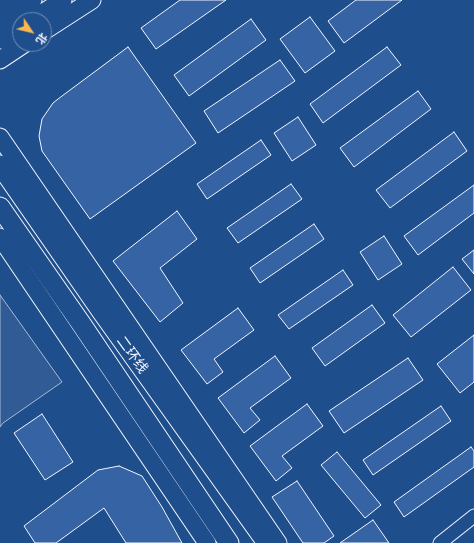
<!DOCTYPE html>
<html>
<head>
<meta charset="utf-8">
<style>
	body { margin:0 }
	#map { position:relative; width:474px; height:543px; overflow:hidden; background:#1f4e8c; font-family:"Roboto Serif","Noto Sans SC",serif }
	canvas { display:block }
	.north { position:absolute; left:12px; top:12px; width:40px; height:40px; box-sizing:border-box; background:#1f4e8c; border:1px solid #7391ba; border-radius:50%; rotate:125deg; font-size:11px; font-weight:700; line-height:16px; text-align:center; color:#f2f6ff }
	.north::after { content:''; display:block; margin:auto; width:14px; height:18px; background:#ffb74d; clip-path:polygon(50% 0,100% 100%,50% 72%,0 100%) }
</style>
</head>
<body>
<div id="map">
<canvas width="474" height="543"></canvas>
<div class="north">北</div>
</div>
<script>
const c = document.querySelector('canvas').getContext('2d');
c.lineJoin = 'round';
function fill(path, color) { c.fillStyle = color; c.fill(path, 'evenodd'); }
const toPath = rows => new Path2D(rows.map(r => 'M' + r).join(''));
function stroke(path, color, width, dash) { c.strokeStyle = color; c.lineWidth = width; c.lineCap = dash ? 'butt' : 'round'; c.setLineDash(dash || []); c.stroke(path); }
function write(font, color, halo, rows, align = 'center') {
  c.font = font + ' "Roboto Serif","Noto Sans SC",serif'; c.lineWidth = 3; c.setLineDash([]); c.textBaseline = 'middle'; c.strokeStyle = halo; c.fillStyle = color; for (const [text, x, y, turn = 0] of rows) {
    c.save(); c.translate(x, y); c.rotate((+turn || 0) * Math.PI / 180); c.textAlign = isNaN(turn) ? turn : align; if (halo) c.strokeText(text, 0, 0); c.fillText(text, 0, 0); c.restore();
  }
}
const built = toPath([
	[0,295,62,382,3,423,0,427,0,295]
]);
const building = toPath([
	[180,0,226,0,156,49,141,28,180,0],
	[356,0,402,0,344,43,328,21,356,0],
	[310,17,335,51,305,73,280,39,310,17],
	[251,19,266,40,189,96,174,75,251,19],
	[128,47,196,143,90,219,42,151,39,136,42,119,53,103,62,96,128,47],
	[387,47,401,65,323,123,310,104,387,47],
	[280,60,295,81,218,133,204,111,280,60],
	[418,91,431,109,354,167,340,148,418,91],
	[298,117,316,145,292,161,274,133,298,117],
	[454,132,467,151,390,208,376,190,454,132],
	[261,140,271,155,207,199,197,184,261,140],
	[291,184,302,199,238,243,227,228,291,184],
	[474,185,474,213,418,255,404,236,474,185],
	[177,211,197,239,160,268,183,303,160,322,113,261,177,211],
	[314,224,324,239,260,283,250,268,314,224],
	[384,236,402,264,378,280,360,252,384,236],
	[474,250,474,274,462,259,474,250],
	[453,267,471,290,411,337,393,315,453,267],
	[343,270,353,285,289,329,278,315,343,270],
	[372,305,385,323,325,366,312,348,372,305],
	[238,308,254,330,214,359,223,372,207,384,181,350,238,308],
	[474,335,474,382,460,393,437,364,474,335],
	[275,356,291,378,250,408,260,420,244,433,218,398,275,356],
	[408,358,423,380,344,433,329,411,408,358],
	[307,404,323,426,282,456,292,468,276,481,250,446,307,404],
	[441,406,451,421,373,475,363,460,441,406],
	[42,414,73,462,45,480,14,433,42,414],
	[471,447,474,451,474,467,404,517,394,502,471,447],
	[337,452,381,505,365,518,321,465,337,452],
	[119,466,142,476,162,507,182,543,126,543,104,508,56,543,35,543,24,526,98,470,119,466],
	[297,481,334,536,324,543,303,543,272,497,297,481],
	[373,520,389,543,340,543,373,520]
]);
const minor = toPath([
	[440,543,474,516]
]);
const major = toPath([
	[0,7,10,0],
	[31,20,63,0],
	[0,21,33,0],
	[44,31,92,0],
	[0,40,20,27],
	[0,60,24,44],
	[0,137,278,543],
	[0,237,207,543]
]);
const highway = toPath([
	[0,165,102,312,267,543],
	[0,207,82,325,229,543]
]);
const streetNames = [
	["二环线",132,355,54]
];
fill(built, '#305b95');
stroke(built, '#a8bbd7', 1);
fill(building, '#3563a3');
stroke(building, '#f2f6ff', 1);
stroke(minor, '#f2f6ff', 15);
stroke(major, '#f2f6ff', 19);
stroke(highway, '#f2f6ff', 21);
stroke(minor, '#1f4e8c', 13);
stroke(major, '#1f4e8c', 17);
stroke(highway, '#1f4e8c', 19);
write('14px', '#f2f6ff', '#1f4e8c', streetNames);
</script>
</body>
</html>
